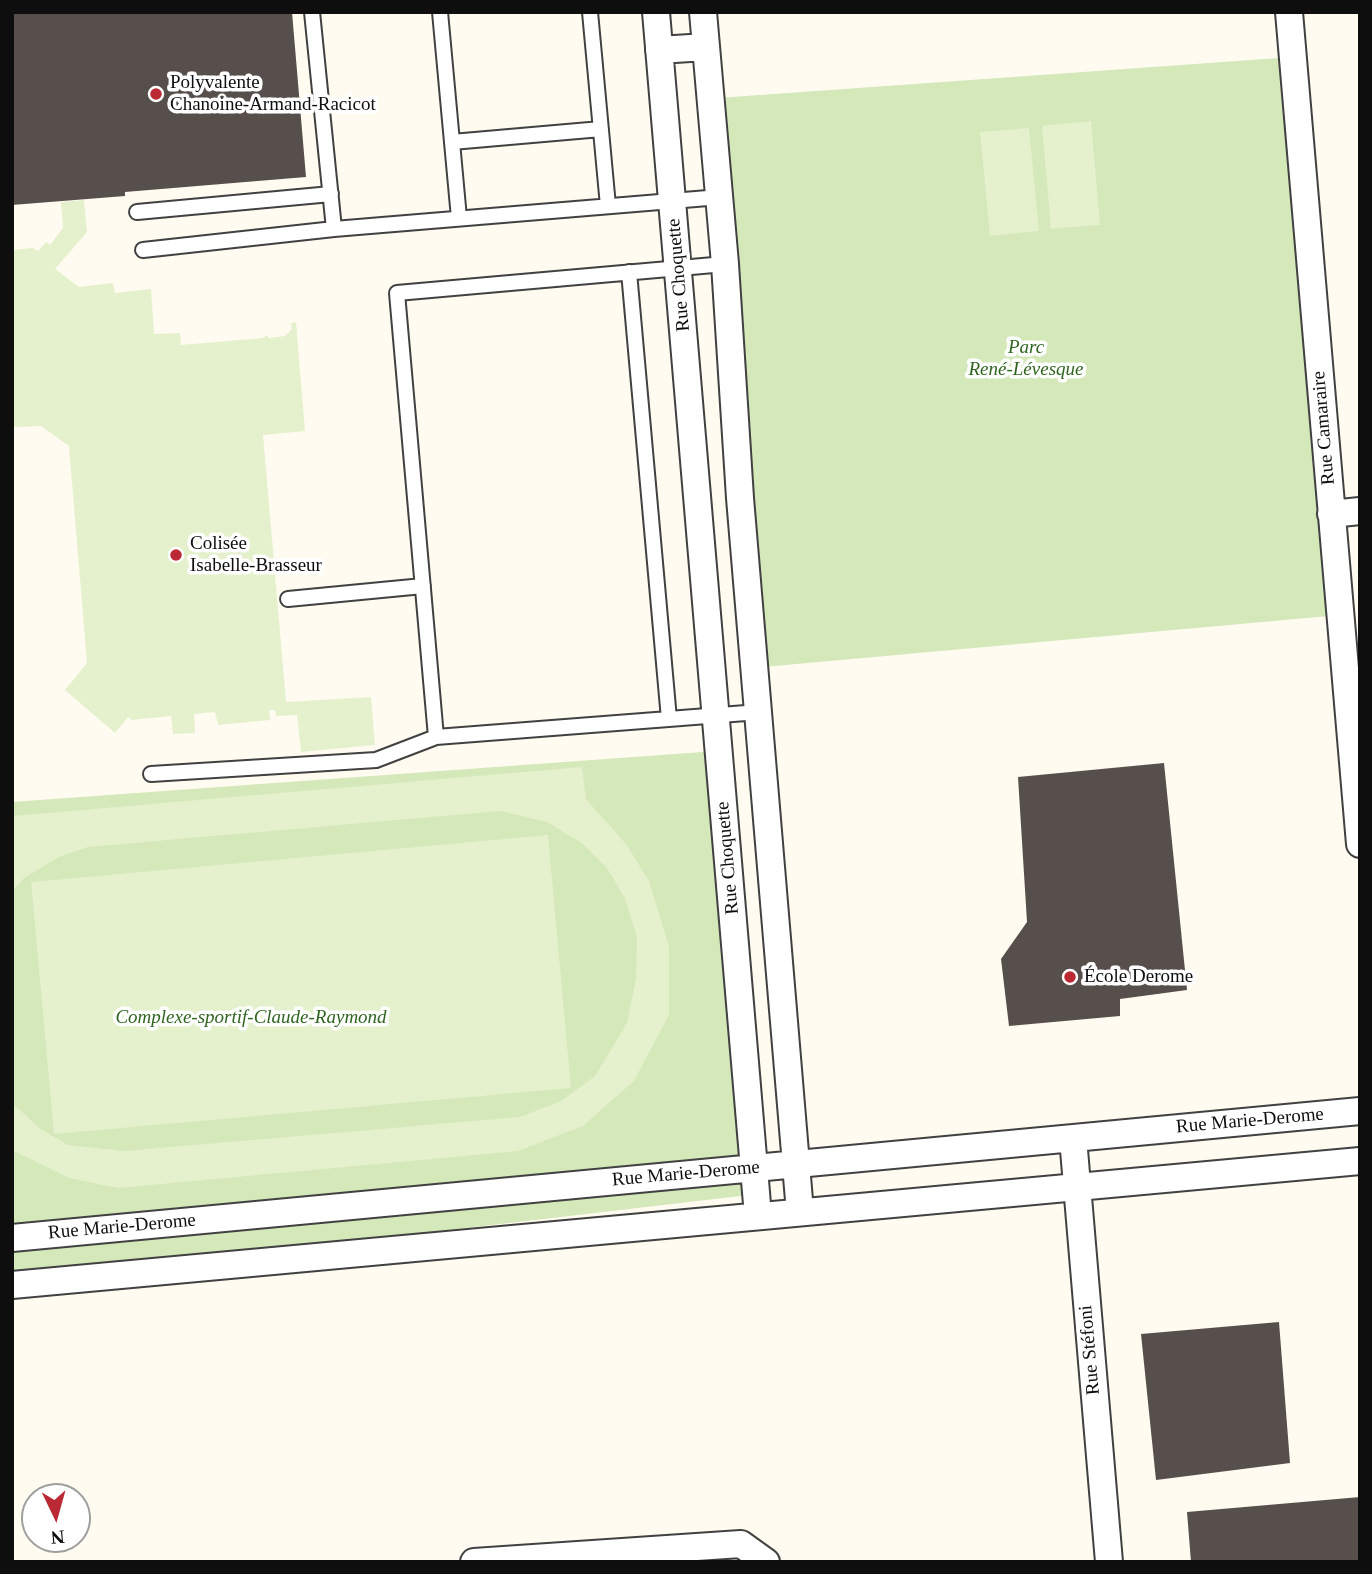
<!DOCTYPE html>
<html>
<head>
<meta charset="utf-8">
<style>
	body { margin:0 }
	#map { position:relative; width:1372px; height:1574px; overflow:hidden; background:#fffbf0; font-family:"Times New Roman",serif }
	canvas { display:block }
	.frame { position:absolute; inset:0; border:14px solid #0e0e0e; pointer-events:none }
	.north { position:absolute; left:21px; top:1483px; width:70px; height:70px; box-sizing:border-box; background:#fff; border:2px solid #9f9f9f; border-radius:50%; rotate:175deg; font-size:19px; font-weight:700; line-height:28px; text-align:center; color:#0e0e0e }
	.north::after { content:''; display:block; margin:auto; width:24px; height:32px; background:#bb2935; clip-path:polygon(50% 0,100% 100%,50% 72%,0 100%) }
</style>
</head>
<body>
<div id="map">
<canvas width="1372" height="1574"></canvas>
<div class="frame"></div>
<div class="north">N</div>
</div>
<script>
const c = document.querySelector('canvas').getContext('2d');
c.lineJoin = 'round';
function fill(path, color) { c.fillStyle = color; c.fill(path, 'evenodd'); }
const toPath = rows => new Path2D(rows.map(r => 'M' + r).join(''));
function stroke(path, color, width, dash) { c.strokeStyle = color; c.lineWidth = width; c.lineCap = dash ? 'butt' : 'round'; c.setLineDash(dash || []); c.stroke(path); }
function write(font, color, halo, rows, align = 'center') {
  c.font = font + ' "Times New Roman",serif'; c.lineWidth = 7; c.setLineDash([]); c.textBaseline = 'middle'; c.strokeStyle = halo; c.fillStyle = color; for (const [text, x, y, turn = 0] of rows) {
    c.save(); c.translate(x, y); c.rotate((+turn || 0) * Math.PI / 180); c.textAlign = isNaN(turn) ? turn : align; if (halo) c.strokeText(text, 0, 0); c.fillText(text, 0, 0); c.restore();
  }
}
const green = toPath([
	[1293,57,1340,615,763,667,718,98],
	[730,750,766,1193,12,1281,12,802]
]);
const pitch = toPath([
	[1091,121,1100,225,1051,229,1042,126],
	[1029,128,1039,231,990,236,980,132],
	[84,200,87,232,55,269,79,287,113,283,115,293,151,289,154,334,180,333,181,345,263,338,267,335,269,338,285,336,292,329,291,323,296,322,305,431,263,435,286,702,371,697,375,745,301,752,297,715,276,716,275,710,269,710,270,720,218,725,215,712,194,714,195,733,173,734,171,716,132,720,128,717,115,733,65,690,87,663,69,446,41,426,16,427,12,425,12,250,33,248,38,251,46,242,50,245,63,228,61,202],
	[582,767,586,799,626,844,649,881,669,946,669,1015,634,1081,583,1126,518,1151,118,1188,69,1178,12,1150,12,1103,41,1129,68,1145,124,1151,520,1117,561,1101,595,1076,627,1023,636,979,637,938,625,898,606,867,583,844,547,822,500,811,88,847,59,857,24,878,12,892,12,816],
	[548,835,571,1088,54,1134,31,882]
]);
const building = toPath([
	[12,12,292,12,306,177,125,192,125,196,12,205],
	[1164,763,1187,990,1120,999,1120,1016,1009,1026,1001,959,1027,922,1018,777],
	[1279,1322,1290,1463,1156,1480,1141,1334],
	[1360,1497,1360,1562,1191,1562,1187,1512]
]);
const lane = toPath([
	[312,12,334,229,720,197],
	[440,12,459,218],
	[590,12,608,206],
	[452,142,601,129],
	[137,212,331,194],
	[143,250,334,229],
	[725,264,397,293,436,737,759,712],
	[629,272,669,719],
	[288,599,423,586],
	[151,774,376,760,436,737]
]);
const street = toPath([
	[656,12,758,1216],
	[703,12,725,264,740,498,800,1212],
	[1289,12,1360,844],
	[659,50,706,47],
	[1331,514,1360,511],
	[1073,1138,1109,1562],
	[12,1238,1360,1111],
	[12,1285,1360,1161],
	[474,1562,741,1544,766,1562]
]);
const markers = [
	[156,94,7,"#bb2935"],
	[176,555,7,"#bb2935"],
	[1070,977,7,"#bb2935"]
];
const poiNames = [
	["Polyvalente",170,83],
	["Chanoine-Armand-Racicot",170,105],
	["Colisée",190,544],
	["Isabelle-Brasseur",190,566],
	["École Derome",1084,977]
];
const streetNames = [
	["Rue Choquette",679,275,-95],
	["Rue Camaraire",1324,428,-95],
	["Rue Choquette",728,858,-95],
	["Rue Marie-Derome",1250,1121,-5],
	["Rue Marie-Derome",686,1174,-5],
	["Rue Marie-Derome",122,1227,-5],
	["Rue Stéfoni",1090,1350,-95]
];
const parkNames = [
	["Parc",1026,348],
	["René-Lévesque",1026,370],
	["Complexe-sportif-Claude-Raymond",251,1018]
];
fill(green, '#d4e8ba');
fill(pitch, '#e5f0cc');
fill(building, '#574f4b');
stroke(lane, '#414141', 18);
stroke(street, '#414141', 30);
stroke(lane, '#fff', 14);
stroke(street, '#fff', 26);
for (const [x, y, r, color] of markers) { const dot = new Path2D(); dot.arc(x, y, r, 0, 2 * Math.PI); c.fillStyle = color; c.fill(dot); stroke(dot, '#fff', 2.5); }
write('19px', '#0e0e0e', '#fff', poiNames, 'left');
write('19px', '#0e0e0e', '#fff', streetNames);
write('italic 19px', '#306520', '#fff', parkNames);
</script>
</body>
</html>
